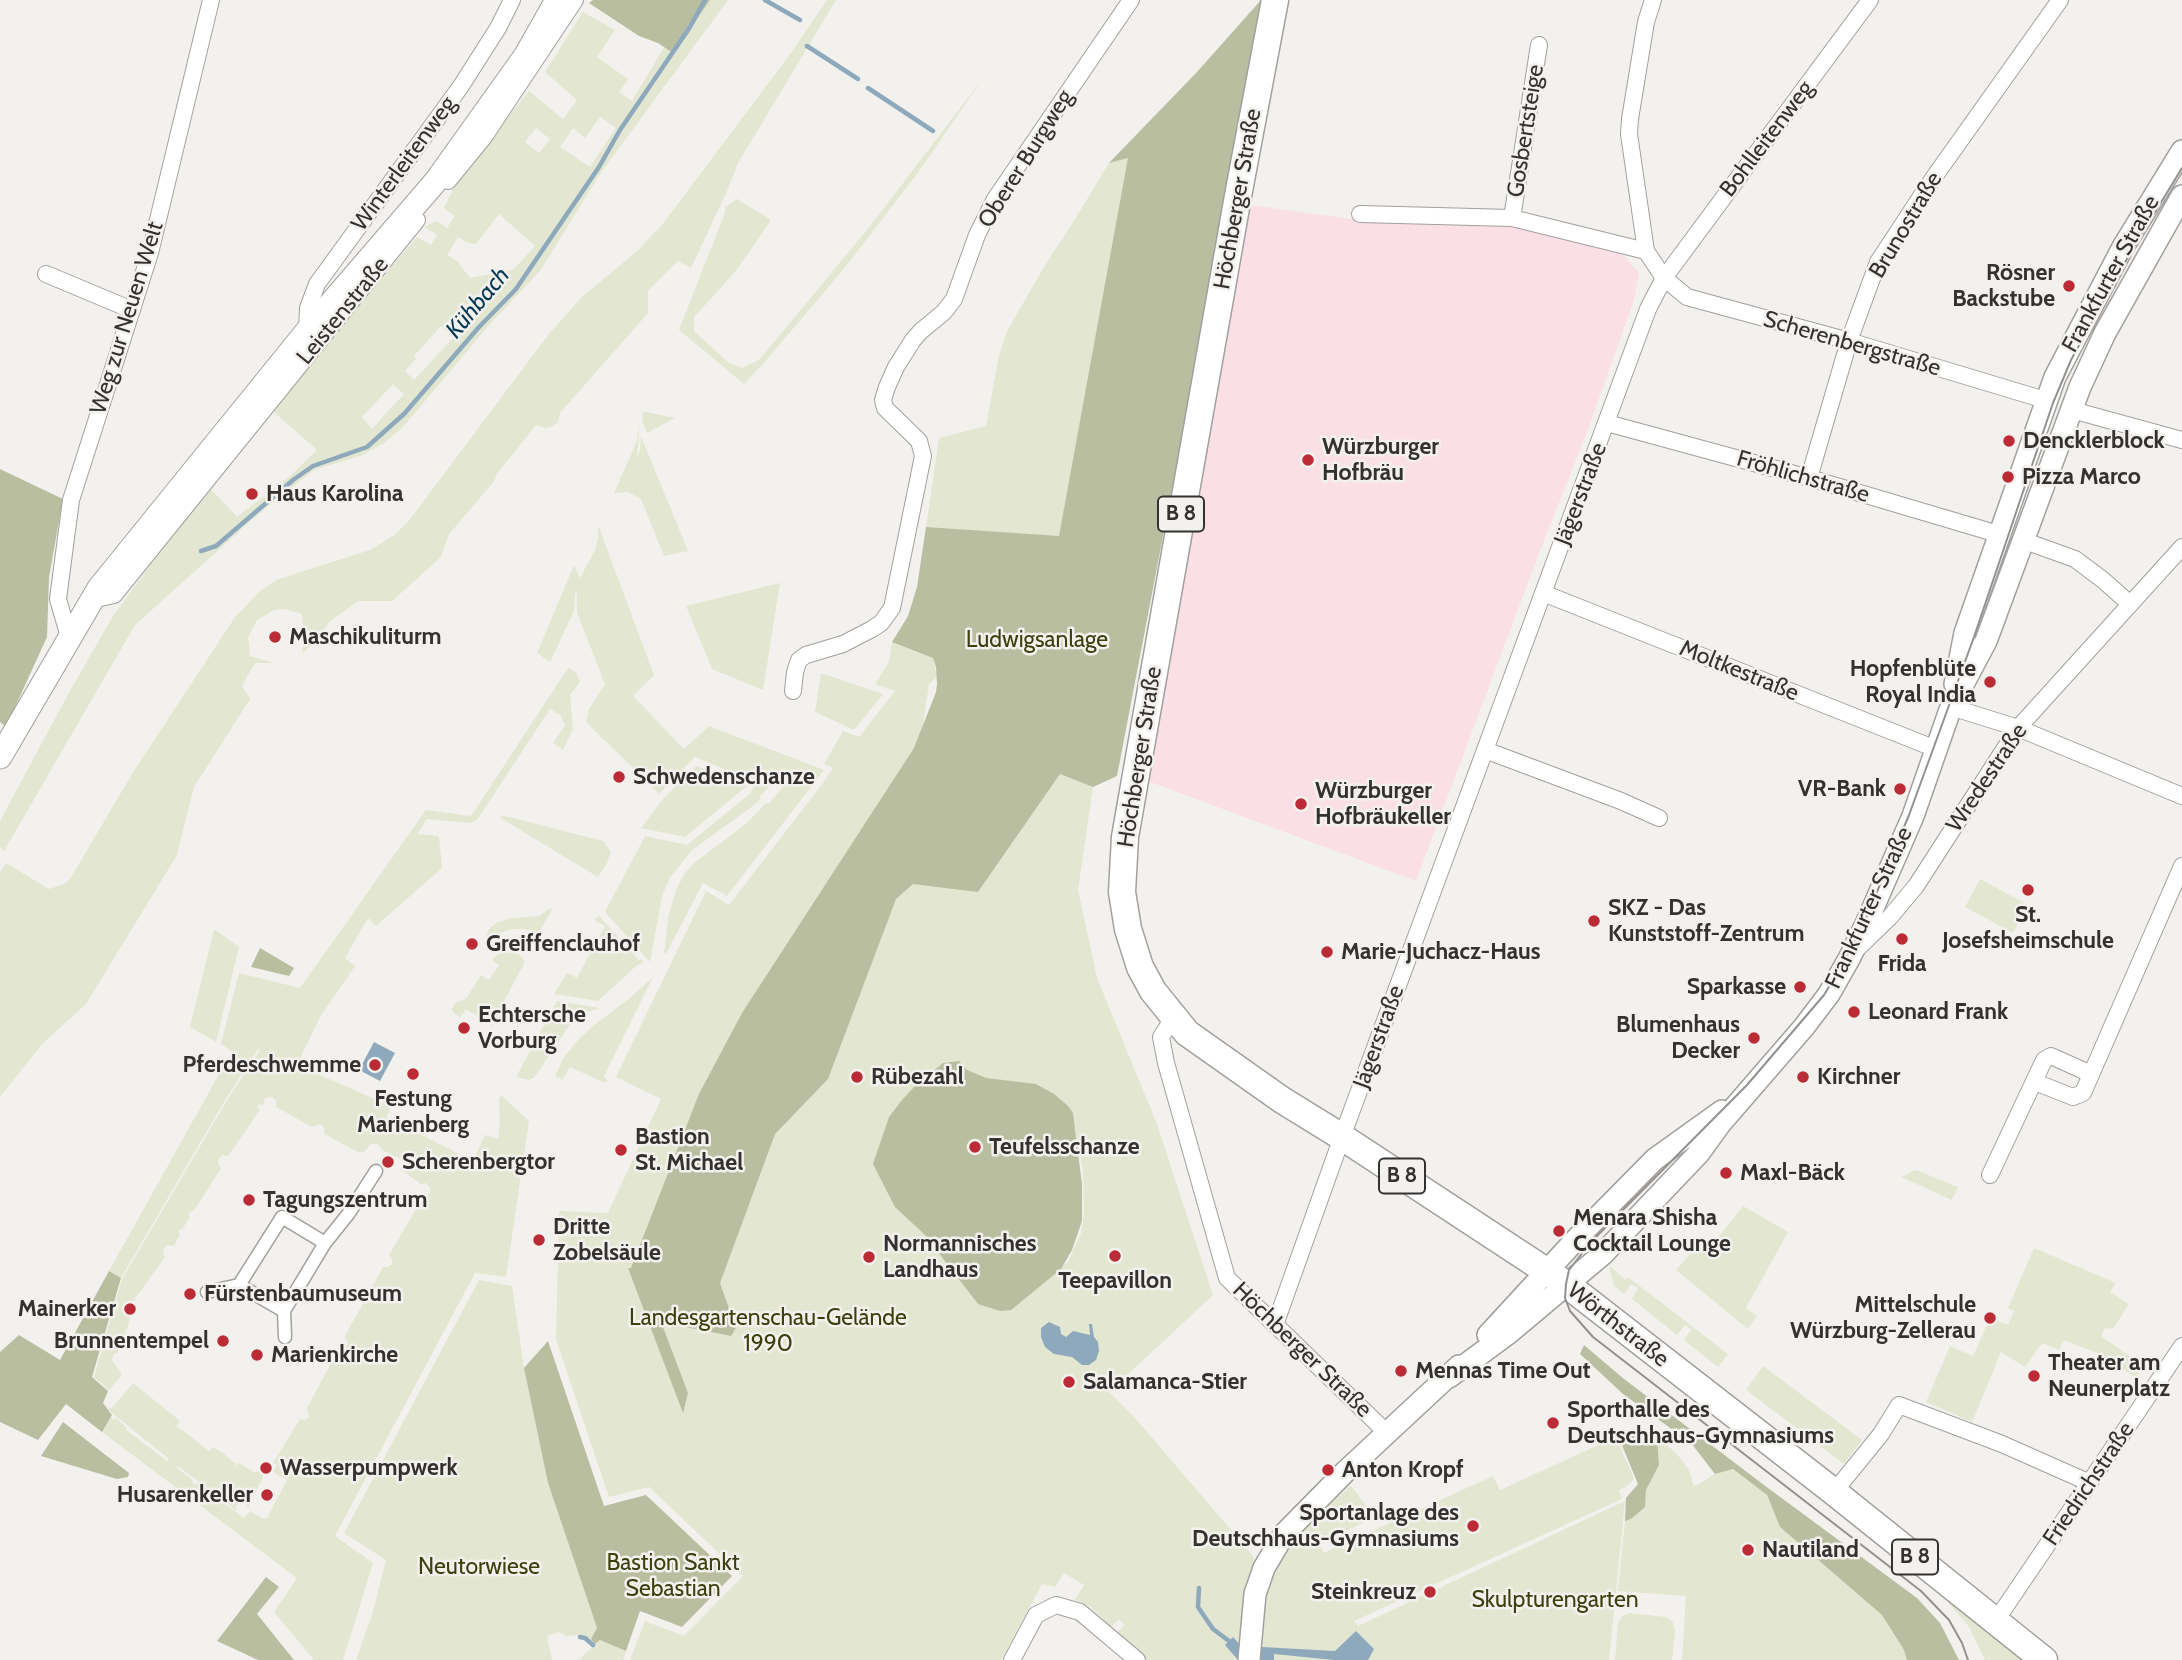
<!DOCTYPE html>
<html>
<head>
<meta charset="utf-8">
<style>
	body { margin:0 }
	canvas { display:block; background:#f3f1ee }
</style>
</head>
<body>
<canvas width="2182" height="1660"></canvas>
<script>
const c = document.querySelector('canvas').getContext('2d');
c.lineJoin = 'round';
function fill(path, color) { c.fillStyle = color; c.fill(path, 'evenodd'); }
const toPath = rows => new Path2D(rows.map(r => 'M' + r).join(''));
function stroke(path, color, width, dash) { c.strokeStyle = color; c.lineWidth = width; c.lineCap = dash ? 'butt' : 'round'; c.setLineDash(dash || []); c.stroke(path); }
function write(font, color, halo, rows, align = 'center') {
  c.font = font + ' Cabin,sans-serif'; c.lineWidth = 5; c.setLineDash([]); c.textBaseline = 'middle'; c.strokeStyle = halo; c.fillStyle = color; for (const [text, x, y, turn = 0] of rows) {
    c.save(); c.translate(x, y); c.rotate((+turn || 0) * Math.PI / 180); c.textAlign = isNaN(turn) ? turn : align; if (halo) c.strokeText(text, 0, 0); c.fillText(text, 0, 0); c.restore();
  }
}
const industrial = toPath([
	[1250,205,1359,220,1510,224,1623,255,1639,273,1634,300,1587,432,1538,556,1416,881,1145,780]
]);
const green = toPath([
	[710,0,728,0,600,174,540,271,490,324,403,427,384,443,363,455,314,470,263,510,135,625,4,851,0,847,0,821,66,698,113,616,208,486,237,517,289,477,317,450,268,407,311,361,417,237,431,245,437,235,424,227,436,221,447,228,455,216,444,208,458,179,529,91,563,119,577,100,545,72,583,12,615,30,597,57,628,79,619,92,632,101,665,46,674,52],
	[600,117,616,128,590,167,560,147,573,128,585,138],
	[536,128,550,139,539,153,525,142],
	[499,214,535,246,513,270,470,278,457,261,447,255,458,237,468,243,476,244],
	[441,326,453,338,414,380,405,371,416,359,414,356],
	[393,384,404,394,372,429,362,417],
	[827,0,836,0,738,163,727,191,691,268,678,261,648,291,648,313,560,413,558,422,551,427,545,428,536,425,496,475,495,480,450,533,440,558,392,601,358,601,330,621,313,644,302,653,304,641,300,631,303,628,302,614,284,609,274,610,257,620,248,637,250,656,274,663,255,663,242,686,250,699,194,787,177,855,86,1004,42,1044,0,1097,0,873,6,863,49,889,64,884,70,879,132,774,235,617,259,592,276,580,370,550,393,536,408,522,548,335,583,296,635,253,662,225,791,53],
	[984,77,917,174,846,266,764,363,744,384,679,330,726,210,724,208,737,199,771,220,736,271,694,317,694,331,729,363,742,368,759,360,871,225],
	[1129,157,1059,537,926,527,939,438,986,426,999,355,1007,331,1047,262,1072,224,1109,163],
	[643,412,646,412,675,418,647,433,642,420],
	[640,423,637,456,638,456,640,449,641,436,688,551,664,556,641,499,628,492,614,493,637,441],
	[598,525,654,675,633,696,684,749,709,726,824,770,727,896,703,883,666,954,664,953,669,913,677,888,685,873,694,863,747,823,766,803,768,804,783,787,776,780,760,796,761,798,758,802,691,851,670,878,662,896,650,962,605,912,645,836,687,845,752,792,751,790,758,783,695,757,659,794,586,722,589,709,605,684,577,613,577,593,575,593,574,611,550,662,537,653,574,565,580,578,595,550,598,539],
	[780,583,763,690,712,669,686,606],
	[892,642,933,658,937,677,929,684,919,751,978,892,1060,774,1093,787,1078,890,1097,978,1157,1124,1213,1295,1109,1392,1135,1418,1251,1553,1258,1567,1351,1486,1375,1517,1319,1544,1324,1553,1493,1476,1500,1490,1616,1437,1634,1479,1626,1487,1619,1490,1622,1499,1354,1621,1358,1626,1625,1501,1609,1660,1237,1660,1234,1658,1234,1660,1144,1660,1117,1633,1124,1625,1119,1619,1111,1627,1091,1607,1075,1600,1084,1585,1064,1573,1055,1587,1042,1584,1001,1660,630,1660,645,1621,684,1636,743,1576,649,1487,609,1497,556,1339,559,1211,608,1213,661,1099,616,1077,706,891,729,905,823,783,833,768,824,764,843,731,859,737,895,691,875,684,889,662],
	[1067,1107,1073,1116,1083,1171,1084,1213,1081,1233,1068,1262,1032,1286],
	[568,668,576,672,580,682,570,695,573,729,563,750,553,743,565,725,560,715,550,709,477,820,470,823,427,819,417,834,439,836,442,868,376,926,368,918,345,958,355,966,320,1017,297,1065,391,1106,386,1117,473,1161,485,1135,498,1139,500,1122,499,1100,501,1095,529,1121,506,1277,475,1273,335,1536,373,1563,343,1660,314,1660,274,1612,297,1578,102,1432,111,1417,114,1420,116,1418,127,1428,126,1430,166,1460,165,1463,169,1459,107,1409,112,1408,133,1383,180,1421,177,1426,209,1451,213,1447,223,1453,236,1464,234,1468,239,1463,255,1473,257,1471,264,1475,248,1508,244,1502,239,1502,236,1506,237,1511,178,1466,175,1470,177,1468,193,1480,192,1482,195,1485,198,1483,214,1495,213,1497,217,1501,219,1499,244,1518,250,1511,264,1519,267,1518,287,1480,273,1472,277,1465,273,1463,300,1419,305,1420,309,1417,307,1408,339,1348,345,1348,348,1344,345,1336,383,1267,388,1267,392,1264,392,1259,389,1255,423,1197,430,1193,430,1187,426,1183,421,1184,400,1169,403,1164,401,1159,382,1150,378,1144,371,1144,364,1152,358,1152,324,1134,324,1128,320,1124,312,1127,276,1107,276,1101,273,1097,265,1098,263,1106,260,1104,257,1107,260,1110,228,1156,223,1155,219,1158,218,1163,221,1168,196,1208,189,1213,189,1218,182,1230,180,1229,178,1232,180,1234,174,1246,168,1245,164,1248,163,1254,165,1257,132,1303,126,1307,126,1313,130,1317,129,1323,118,1352,114,1354,112,1360,122,1375,109,1390,94,1377,122,1279,229,1097,260,1050,258,1049,227,1097,121,1278,109,1271,232,1051,221,1044,239,973,300,988,426,810,471,816],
	[821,673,883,694,854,730,815,712],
	[696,766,747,786,685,837,641,828,663,799],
	[505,816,603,841,611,852,607,863,598,877,499,817],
	[1980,879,2028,905,2013,933,1965,907],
	[550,908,552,910,539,932,523,929,512,929,488,937,486,935,489,929,498,922,511,918,539,916],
	[599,916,639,960,637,962,641,959,644,962,636,966,598,1001,554,994,567,973,577,978,596,942,599,944,600,950,605,952,610,950,613,946,611,941,606,938,601,940,598,939,605,926,594,920],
	[214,929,239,947,216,1042,190,1027],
	[505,952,519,954,525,962,493,1022,494,1026,466,1009,460,1018,451,1010,456,1002,466,999,481,975,489,980,499,965,492,960,498,954],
	[653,977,604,1076,607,1080,605,1083,570,1067,562,1080,555,1076,564,1057,579,1039,593,1026,630,998],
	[557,1001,600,1008,583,1014,571,1023,534,1078,529,1080,516,1077],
	[1916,1170,1958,1187,1952,1200,1901,1177],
	[1743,1206,1788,1232,1746,1308,1757,1316,1748,1329,1676,1270,1695,1248,1706,1253],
	[2034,1248,2116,1283,2110,1292,2129,1304,2113,1329,2105,1328,2102,1333,2102,1337,2144,1366,2136,1378,2102,1355,2064,1340,2059,1350,2042,1343,2025,1367,2001,1352,1972,1422,1926,1402,1950,1346,1973,1356,1990,1318,2008,1325,2014,1311,2008,1308],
	[1609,1265,1625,1280,1628,1277,1728,1354,1718,1367,1684,1340,1691,1330,1685,1325,1677,1335,1632,1299,1638,1288,1631,1284,1624,1294,1614,1286],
	[479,1280,512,1286,524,1368,548,1483,597,1628,591,1639,583,1635,566,1636,559,1632,547,1636,552,1660,356,1660,372,1615,386,1560,344,1533],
	[1763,1366,1862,1440,1844,1464,1746,1390],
	[1657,1437,1676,1453,1689,1470,1694,1487,1715,1474,1733,1469,1767,1495,1780,1527,1882,1615,1904,1650,1907,1660,1682,1660,1686,1596,1618,1591,1625,1521,1631,1519,1645,1507,1646,1490,1659,1465],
	[1931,1582,2024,1660,1985,1660,1969,1627],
	[1629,1613,1666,1617,1673,1622,1675,1631,1672,1660,1615,1660,1618,1623,1622,1616],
	[600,1640,626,1651,623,1660,579,1660]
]);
const forest = toPath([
	[593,0,710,0,673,53,658,43,639,36,589,3],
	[1261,0,1263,0,1230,187,1117,776,1093,787,1060,774,978,892,913,884,896,899,828,1079,775,1134,720,1283,736,1328,731,1336,661,1322,688,1393,683,1413,628,1268,631,1268,699,1094,742,1013,914,748,936,692,937,684,936,667,933,658,892,642,908,616,917,587,926,527,1059,536,1128,158,1109,163,1197,72],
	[0,469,63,499,49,577,47,637,6,727,0,722],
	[260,948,294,968,289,976,251,967],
	[959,1061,967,1070,986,1078,1036,1084,1054,1094,1068,1106,1073,1113,1082,1184,1082,1221,1072,1250,1061,1269,1011,1310,1000,1311,978,1304,924,1234,895,1207,873,1164,889,1117,902,1100,916,1085,943,1063],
	[109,1271,121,1278,92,1377,108,1391,103,1403,112,1415,102,1432,66,1404,38,1440,0,1422,0,1352,19,1335,60,1360],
	[548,1341,604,1506,646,1495,732,1576,682,1627,640,1611,626,1651,600,1640,595,1644,591,1639,597,1628,548,1483,524,1368],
	[1584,1345,1624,1379,1768,1488,1917,1598,1940,1623,1959,1660,1907,1660,1904,1650,1882,1615,1780,1527,1767,1495,1733,1469,1715,1474,1691,1443,1623,1394,1580,1354],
	[63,1422,129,1473,128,1477,117,1479,41,1456],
	[1628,1430,1646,1433,1657,1437,1659,1465,1646,1490,1645,1507,1631,1519,1625,1521,1626,1498,1638,1484,1616,1431],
	[266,1577,279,1587,257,1614,294,1660,258,1660,217,1641]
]);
const water = toPath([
	[374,1042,395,1053,380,1081,359,1070],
	[1049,1322,1060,1327,1061,1334,1066,1337,1073,1331,1090,1335,1089,1324,1092,1324,1094,1337,1098,1342,1099,1351,1096,1360,1089,1365,1082,1365,1072,1357,1054,1354,1045,1347,1041,1337,1041,1328],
	[1356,1631,1374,1649,1368,1660,1334,1660,1274,1654,1274,1660,1238,1660,1225,1645,1233,1637,1249,1655,1262,1647,1335,1651]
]);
const stream = toPath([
	[765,0,800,20],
	[807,46,858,79],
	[868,88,933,131],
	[201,551,216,546,293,480,313,466,367,447,404,414,479,327,516,289,599,167,620,130,690,27,705,0],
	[1199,1588,1198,1607,1213,1629,1229,1641],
	[580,1637,585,1638,593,1645]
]);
const pedestrian = toPath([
	[325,1243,282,1217,239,1285,284,1311,325,1243,349,1213,376,1171],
	[207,1292,239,1285],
	[284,1311,285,1337]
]);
const minor = toPath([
	[1653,0,1646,22,1630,119,1629,134,1646,251,1664,278,1687,297,1849,341,2045,400],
	[448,181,484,137,575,0],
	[1360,214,1512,218,1646,251],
	[1512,218,1539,45],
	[46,274,132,310],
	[307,331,308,308,317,284,461,86,498,28,512,0],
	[2072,410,2182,440],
	[1607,423,1809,478,1998,534],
	[1809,478,1849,341,1878,262,1932,180,2060,0],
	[2022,540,2075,559,2103,580,2130,604],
	[1543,593,1936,749],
	[91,600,114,595,417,220],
	[69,637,58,599,71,500,150,253,211,0],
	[793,691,795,672,799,660,806,655,843,644,872,629,881,623,892,608,923,456,919,441,885,408,883,400,887,387,896,367,913,340,921,331,944,312,954,299,977,235,995,199,1131,0],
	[1951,707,2018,728,2182,796],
	[1485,750,1621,801,1659,818],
	[1859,947,1890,917,1916,886,2018,728,2182,547],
	[1173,1018,1161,1037,1166,1063,1227,1278,1387,1433],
	[2035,1082,2073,1097,2083,1093,2182,866],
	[1990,1175,2044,1060,2051,1056,2091,1074],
	[1275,1325,1342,1137,1648,309,1664,278,1870,0],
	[1834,1492,1881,1434,1899,1405,2002,1444,2090,1483],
	[1995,1622,2182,1346],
	[1012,1660,1036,1615,1056,1605,1080,1612,1137,1660]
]);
const tertiary = toPath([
	[1955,684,1965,633,2055,377,2123,247,2182,151],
	[1488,1335,1581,1234,1655,1159,1722,1111],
	[1449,1377,1510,1332,1603,1254,1699,1153,1720,1124,1804,1027,1829,994,1850,957,1866,924,1913,816,1951,707,1986,641,2080,387,2105,333,2182,196],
	[1249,1660,1255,1594,1264,1568,1284,1534,1345,1472,1459,1366]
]);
const secondary = toPath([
	[0,757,99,588,307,331,436,181,526,55,557,0]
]);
const primary = toPath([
	[1275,0,1238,196,1125,837,1122,892,1128,929,1140,967,1153,991,1187,1033,1282,1100,1342,1137,1566,1284,1834,1492,2044,1660]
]);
const tram = toPath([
	[1968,1660,1962,1643,1949,1620,1921,1591,1593,1337,1570,1311,1565,1298,1566,1284,1569,1270,1590,1243,1747,1085,1824,995,1847,956,1864,923,1909,815,1974,637,2053,403,2071,360,2129,255,2182,168]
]);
const markers = [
	[2069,286,7,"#bb2b35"],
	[2009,441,7,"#bb2b35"],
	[1308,460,7,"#bb2b35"],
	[2008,477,7,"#bb2b35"],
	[252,494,7,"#bb2b35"],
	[275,637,7,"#bb2b35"],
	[1990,682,7,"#bb2b35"],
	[619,777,7,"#bb2b35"],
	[1900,789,7,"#bb2b35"],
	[1301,804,7,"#bb2b35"],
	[2028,890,7,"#bb2b35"],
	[1594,921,7,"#bb2b35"],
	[1902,939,7,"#bb2b35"],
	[472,944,7,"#bb2b35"],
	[1327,952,7,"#bb2b35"],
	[1800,987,7,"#bb2b35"],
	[1854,1012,7,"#bb2b35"],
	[464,1028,7,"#bb2b35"],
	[1754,1038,7,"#bb2b35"],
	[375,1065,7,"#bb2b35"],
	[413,1074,7,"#bb2b35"],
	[857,1077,7,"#bb2b35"],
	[1803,1077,7,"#bb2b35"],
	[975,1147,7,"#bb2b35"],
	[621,1150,7,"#bb2b35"],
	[388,1162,7,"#bb2b35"],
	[1726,1173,7,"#bb2b35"],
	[249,1200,7,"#bb2b35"],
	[1559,1231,7,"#bb2b35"],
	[539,1240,7,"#bb2b35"],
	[1115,1256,7,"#bb2b35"],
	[869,1257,7,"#bb2b35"],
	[190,1294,7,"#bb2b35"],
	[130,1309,7,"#bb2b35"],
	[1990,1318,7,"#bb2b35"],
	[223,1341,7,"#bb2b35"],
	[257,1355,7,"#bb2b35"],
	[1401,1371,7,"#bb2b35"],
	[2034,1376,7,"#bb2b35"],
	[1069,1382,7,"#bb2b35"],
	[1553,1423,7,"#bb2b35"],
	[266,1468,7,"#bb2b35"],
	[1328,1470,7,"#bb2b35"],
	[267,1495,7,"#bb2b35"],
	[1473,1526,7,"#bb2b35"],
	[1748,1550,7,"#bb2b35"],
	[1430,1592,7,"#bb2b35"]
];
const shields = [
	[1181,514,46],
	[1402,1176,46],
	[1915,1557,46]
];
const shieldNames = [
	["B 8",1181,514],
	["B 8",1402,1176],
	["B 8",1915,1557]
];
const streetNames = [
	["Gosbertsteige",1526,131,-81],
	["Bohlleitenweg",1767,139,-53],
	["Oberer Burgweg",1026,159,-58],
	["Winterleitenweg",404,164,-54],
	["Höchberger Straße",1238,199,-80],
	["Brunostraße",1906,225,-59],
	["Frankfurter Straße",2111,274,-61],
	["Leistenstraße",343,311,-51],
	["Weg zur Neuen Welt",127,318,-73],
	["Scherenbergstraße",1852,344,16],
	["Fröhlichstraße",1803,477,16],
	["Jägerstraße",1581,494,-69],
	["Moltkestraße",1739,671,22],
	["Höchberger Straße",1140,757,-81],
	["Wredestraße",1987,778,-56],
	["Frankfurter Straße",1869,908,-65],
	["Jägerstraße",1379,1037,-70],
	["Wörthstraße",1618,1325,38],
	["Höchberger Straße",1302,1350,44],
	["Friedrichstraße",2089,1484,-56]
];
const poiNames = [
	["Rösner",2055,273,"right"],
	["Backstube",2055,299,"right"],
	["Dencklerblock",2023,441],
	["Würzburger",1322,447],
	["Hofbräu",1322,473],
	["Pizza Marco",2022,477],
	["Haus Karolina",266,494],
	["Maschikuliturm",289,637],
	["Hopfenblüte",1976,669,"right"],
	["Royal India",1976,695,"right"],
	["Schwedenschanze",633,777],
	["VR-Bank",1886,789,"right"],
	["Würzburger",1315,791],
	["Hofbräukeller",1315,817],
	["SKZ - Das",1608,908],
	["Kunststoff-Zentrum",1608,934],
	["St.",2028,915,"center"],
	["Josefsheimschule",2028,941,"center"],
	["Greiffenclauhof",486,944],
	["Marie-Juchacz-Haus",1341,952],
	["Frida",1902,964,"center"],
	["Sparkasse",1786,987,"right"],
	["Leonard Frank",1868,1012],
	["Echtersche",478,1015],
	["Vorburg",478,1041],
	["Blumenhaus",1740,1025,"right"],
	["Decker",1740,1051,"right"],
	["Pferdeschwemme",361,1065,"right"],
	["Rübezahl",871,1077],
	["Kirchner",1817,1077],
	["Festung",413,1099,"center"],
	["Marienberg",413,1125,"center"],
	["Bastion",635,1137],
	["St. Michael",635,1163],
	["Teufelsschanze",989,1147],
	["Scherenbergtor",402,1162],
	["Maxl-Bäck",1740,1173],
	["Tagungszentrum",263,1200],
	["Menara Shisha",1573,1218],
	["Cocktail Lounge",1573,1244],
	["Dritte",553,1227],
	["Zobelsäule",553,1253],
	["Normannisches",883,1244],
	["Landhaus",883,1270],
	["Teepavillon",1115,1281,"center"],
	["Fürstenbaumuseum",204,1294],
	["Mittelschule",1976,1305,"right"],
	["Würzburg-Zellerau",1976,1331,"right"],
	["Mainerker",116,1309,"right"],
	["Brunnentempel",209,1341,"right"],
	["Marienkirche",271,1355],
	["Theater am",2048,1363],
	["Neunerplatz",2048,1389],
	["Mennas Time Out",1415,1371],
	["Salamanca-Stier",1083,1382],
	["Sporthalle des",1567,1410],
	["Deutschhaus-Gymnasiums",1567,1436],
	["Wasserpumpwerk",280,1468],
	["Anton Kropf",1342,1470],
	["Husarenkeller",253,1495,"right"],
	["Sportanlage des",1459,1513,"right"],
	["Deutschhaus-Gymnasiums",1459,1539,"right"],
	["Nautiland",1762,1550],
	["Steinkreuz",1416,1592,"right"]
];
const parkNames = [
	["Ludwigsanlage",1037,640],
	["Landesgartenschau-Gelände",768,1318],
	["1990",768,1344],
	["Bastion Sankt",673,1563],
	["Sebastian",673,1589],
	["Neutorwiese",479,1567],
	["Skulpturengarten",1555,1600]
];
const waterNames = [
	["Kühbach",478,303,-50]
];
fill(industrial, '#fadfe6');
fill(green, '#e3e6d0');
fill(forest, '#b9bea0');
fill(water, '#8ea9bc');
stroke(stream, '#8ea9bc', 4.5);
stroke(pedestrian, '#a2a09e', 15);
stroke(minor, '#a2a09e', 18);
stroke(tertiary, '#a2a09e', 24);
stroke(secondary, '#a2a09e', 25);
stroke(primary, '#a2a09e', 29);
stroke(pedestrian, '#fff', 12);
stroke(minor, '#fff', 16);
stroke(tertiary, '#fff', 21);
stroke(secondary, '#fff', 23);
stroke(primary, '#fff', 26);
stroke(tram, '#93918f', 2);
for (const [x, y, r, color] of markers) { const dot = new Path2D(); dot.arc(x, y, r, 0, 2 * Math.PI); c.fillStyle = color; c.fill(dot); stroke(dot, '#f3f1ee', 2.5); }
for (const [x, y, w] of shields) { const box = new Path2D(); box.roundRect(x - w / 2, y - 17.5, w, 35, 5); c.fillStyle = '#f3f1ee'; c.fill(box); stroke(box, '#333231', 2); }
write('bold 21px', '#333231', null, shieldNames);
write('23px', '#333231', '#f3f1ee', streetNames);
write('bold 23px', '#333231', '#f3f1ee', poiNames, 'left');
write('23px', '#3c400d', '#f3f1ee', parkNames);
write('italic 24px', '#043955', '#f3f1ee', waterNames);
</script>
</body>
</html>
